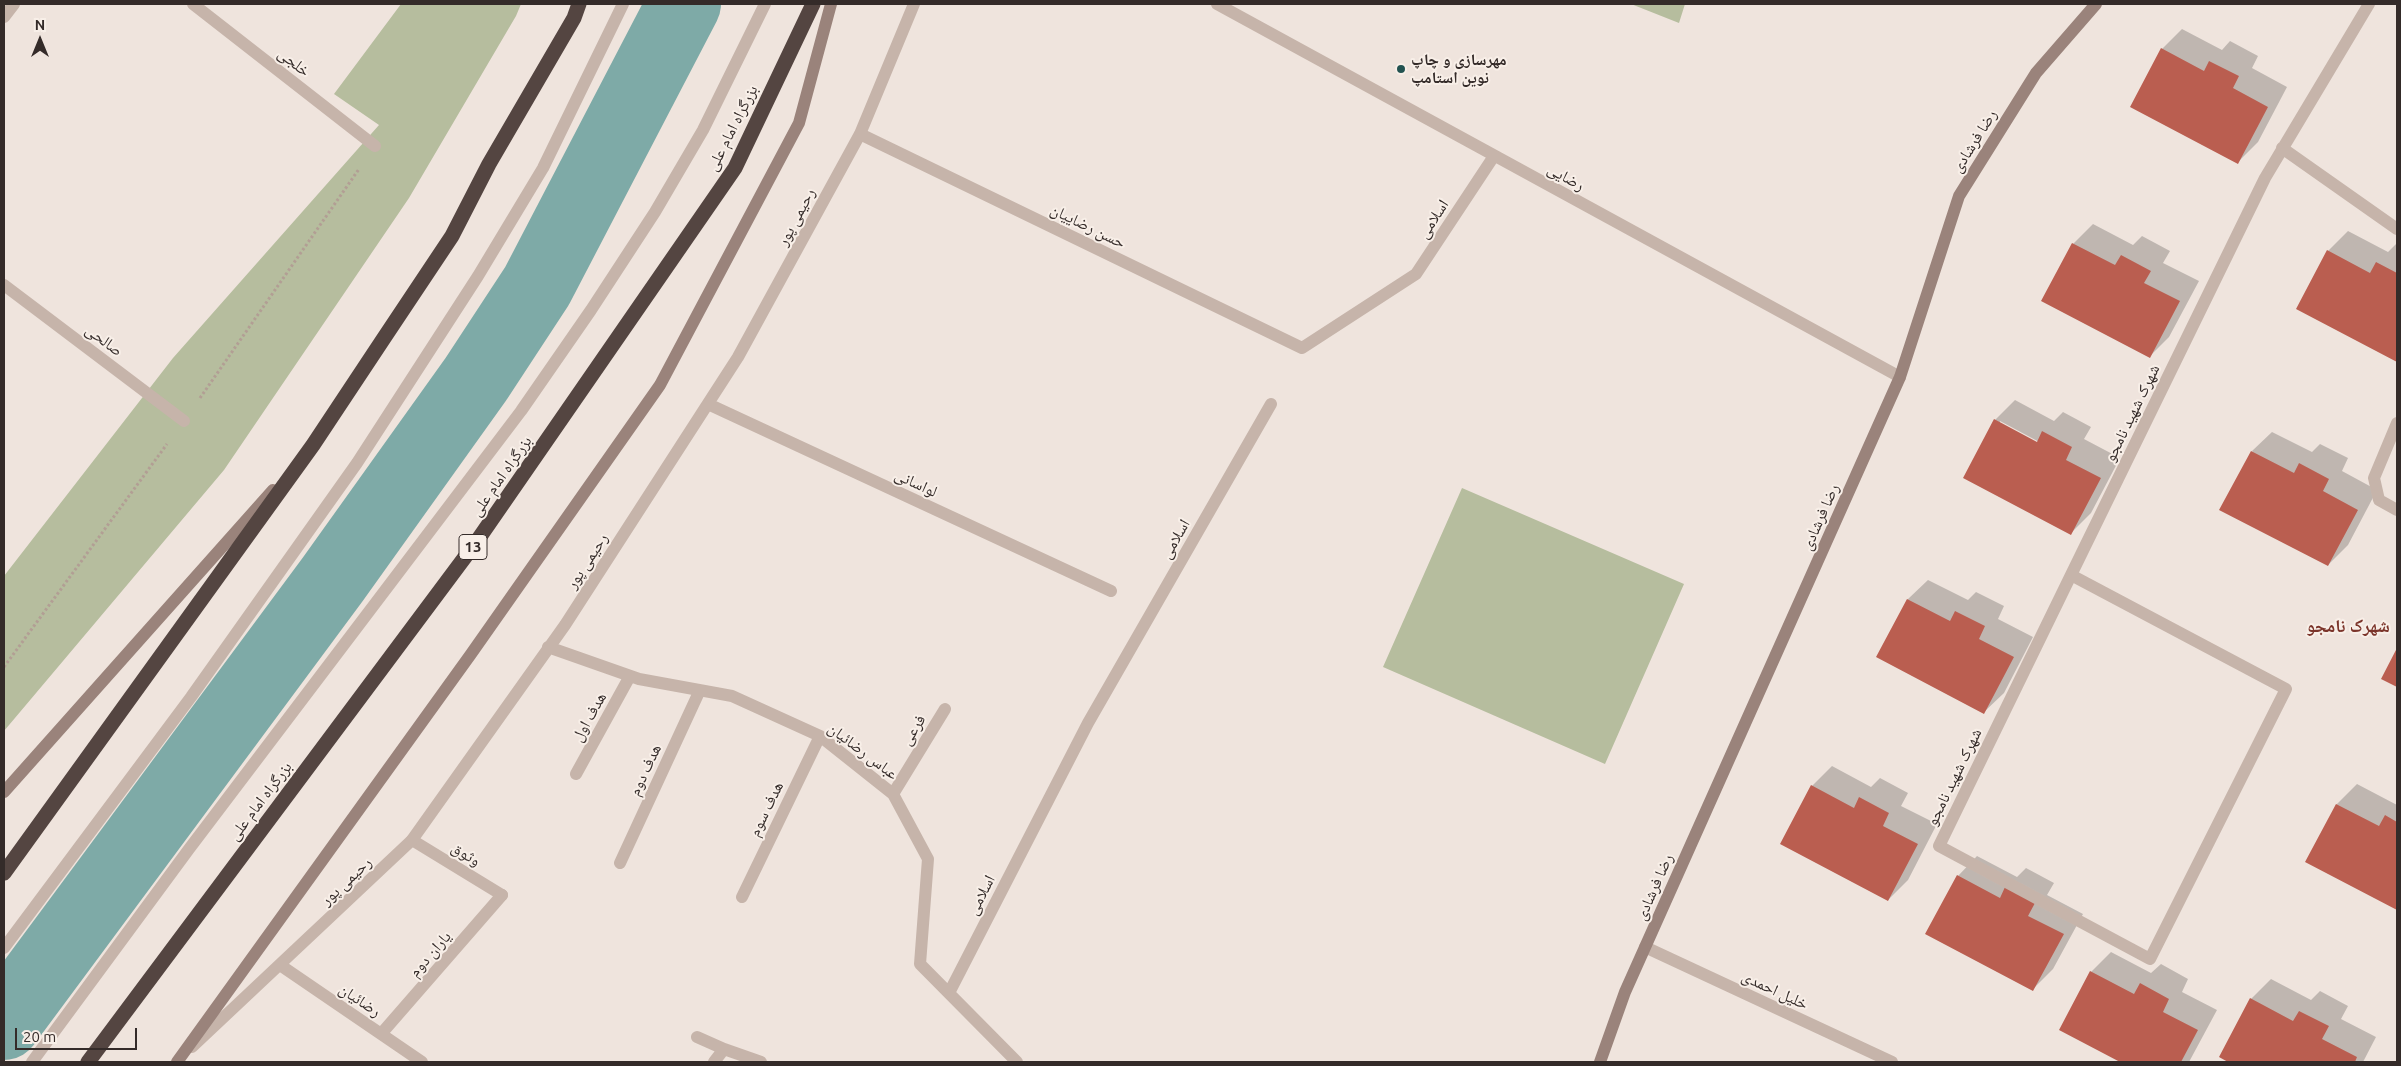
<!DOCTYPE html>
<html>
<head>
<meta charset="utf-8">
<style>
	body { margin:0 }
	#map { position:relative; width:2401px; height:1066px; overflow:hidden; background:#efe4dd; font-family:Ubuntu,sans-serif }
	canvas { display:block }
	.frame { position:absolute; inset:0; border:5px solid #342b29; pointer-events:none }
	.north { position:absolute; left:15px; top:15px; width:50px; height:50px; -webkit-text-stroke:4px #f8efe8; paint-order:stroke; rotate:0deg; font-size:14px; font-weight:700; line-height:20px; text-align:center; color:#342b29 }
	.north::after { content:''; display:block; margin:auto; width:18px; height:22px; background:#342b29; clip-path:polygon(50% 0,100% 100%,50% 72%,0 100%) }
	.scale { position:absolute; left:15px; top:1028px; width:122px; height:22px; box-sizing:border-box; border:2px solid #342b29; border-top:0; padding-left:6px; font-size:15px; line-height:18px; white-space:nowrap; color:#342b29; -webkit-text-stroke:4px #f8efe8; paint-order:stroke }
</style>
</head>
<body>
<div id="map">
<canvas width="2401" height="1066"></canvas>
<div class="frame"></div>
<div class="north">N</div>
<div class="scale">20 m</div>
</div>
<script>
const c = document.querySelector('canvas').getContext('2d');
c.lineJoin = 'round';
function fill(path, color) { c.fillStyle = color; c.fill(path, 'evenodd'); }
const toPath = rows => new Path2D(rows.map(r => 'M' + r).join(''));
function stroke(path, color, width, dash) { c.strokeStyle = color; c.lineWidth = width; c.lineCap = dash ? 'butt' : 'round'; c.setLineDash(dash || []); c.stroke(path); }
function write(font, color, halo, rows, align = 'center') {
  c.font = font + ' Ubuntu,"Noto Naskh Arabic",sans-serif'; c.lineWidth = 4; c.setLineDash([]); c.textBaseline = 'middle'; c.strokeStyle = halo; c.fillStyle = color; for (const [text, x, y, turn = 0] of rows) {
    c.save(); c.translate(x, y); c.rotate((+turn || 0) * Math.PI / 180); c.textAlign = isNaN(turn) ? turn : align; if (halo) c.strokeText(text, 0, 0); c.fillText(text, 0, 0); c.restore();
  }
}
const green = toPath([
	[401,4,521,4,516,16,409,198,224,470,4,731,4,576,173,358,379,125,334,94],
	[1631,4,1685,4,1679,23],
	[1462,488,1684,584,1605,764,1383,667]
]);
const shadow = toPath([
	[2182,29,2222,50,2230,41,2258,56,2252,68,2287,87,2258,142,2238,162,2162,49],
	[2093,224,2133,245,2142,236,2170,251,2163,263,2199,281,2169,337,2149,357,2073,244],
	[2348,231,2388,252,2397,243,2397,361,2298,308,2328,251],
	[2015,400,2054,421,2063,412,2091,427,2084,439,2120,458,2091,513,2071,533,1995,420],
	[2000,421,2043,444,2042,446,2000,424],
	[2272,432,2312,452,2320,444,2348,458,2342,471,2377,490,2348,545,2328,565,2252,451],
	[1928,580,1968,600,1976,592,2004,606,1998,619,2033,637,2004,693,1984,712,1878,656,1908,599],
	[1832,766,1871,787,1880,778,1908,793,1901,806,1937,824,1908,880,1888,900,1812,786],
	[2357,784,2397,805,2397,909,2307,861,2337,804],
	[1977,856,2017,877,2026,868,2054,883,2047,895,2083,914,2053,969,2033,989,1958,876],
	[2111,952,2151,973,2161,964,2188,979,2182,992,2217,1010,2189,1062,2123,1062,2061,1030,2091,972],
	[2271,979,2311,1000,2320,991,2348,1006,2341,1019,2376,1037,2363,1062,2231,1062,2220,1057,2251,999]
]);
const river = toPath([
	[4,1023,333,579,476,379,537,286,684,4]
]);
const building = toPath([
	[2161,48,2204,71,2209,61,2239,76,2233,88,2268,107,2238,164,2130,107],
	[2072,243,2115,265,2121,255,2151,271,2144,283,2180,301,2150,358,2041,301],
	[2327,250,2370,273,2376,262,2397,273,2397,362,2296,309],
	[1994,419,2037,442,2042,431,2072,447,2066,460,2101,478,2071,535,1963,478],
	[2251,451,2294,473,2299,463,2329,479,2323,491,2358,510,2328,566,2219,510],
	[1907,599,1950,621,1955,611,1985,626,1979,639,2014,657,1984,714,1876,657],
	[2397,648,2397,687,2381,679],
	[1811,785,1854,808,1859,797,1889,813,1883,826,1918,844,1888,901,1780,844],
	[2336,804,2379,826,2385,815,2397,822,2397,910,2305,862],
	[1957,875,2000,898,2005,887,2035,903,2028,916,2064,934,2033,991,1925,934],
	[2090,971,2134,994,2140,983,2169,999,2163,1012,2198,1030,2181,1062,2120,1062,2059,1030],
	[2250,998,2293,1021,2299,1011,2329,1026,2322,1039,2357,1057,2355,1062,2228,1062,2219,1057]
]);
const path = toPath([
	[200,398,359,169],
	[4,667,167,444]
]);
const lane = toPath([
	[412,840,502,895],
	[4,948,191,697,357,463,478,276,543,168,623,4],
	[32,1062,189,849,521,411,591,310,655,212,703,130,765,4]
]);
const street = toPath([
	[193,4,375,146],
	[1217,4,1900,377],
	[4,17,14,4],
	[860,134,1302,348,1416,274,1494,156],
	[2282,148,2397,229],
	[4,285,184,421],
	[708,404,1111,591],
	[2397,423,2374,478,2379,500,2397,510],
	[2071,575,2286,689,2150,959,1939,846,2071,575,2265,178,2369,4],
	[548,647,639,679,732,696,820,736,893,794,928,859,920,964,1017,1062],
	[576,774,630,676],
	[893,794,945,709],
	[620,863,700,690],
	[742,897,820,736],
	[1645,947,1892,1062],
	[280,965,422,1062],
	[949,993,1088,723,1271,404],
	[381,1034,502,895],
	[697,1037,724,1049,714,1062],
	[192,1047,412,840,565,625,738,357,860,134,914,4],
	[724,1049,761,1062]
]);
const secondary = toPath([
	[4,792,273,490],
	[177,1062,471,654,660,385,799,123,831,4],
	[1600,1062,1625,992,1900,377,1959,196,2036,73,2096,4]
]);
const highway = toPath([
	[4,873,313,445,382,341,452,236,489,164,574,18,579,4],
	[88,1062,477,541,735,168,813,4]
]);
const markers = [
	[1401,69,5,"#225250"]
];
const shields = [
	[473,547,28]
];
const shieldNames = [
	["13",473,547]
];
const poiNames = [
	["مهرسازی و چاپ",1411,60],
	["نوین استامپ",1411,78]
];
const streetNames = [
	["خلجی",294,62,38],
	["بزرگراه امام علی",732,128,-63],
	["رضا فرشادی",1974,141,-58],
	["رضایی",1566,177,29],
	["رحیمی پور",796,217,-62],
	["اسلامی",1433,219,-57],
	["حسن رضاییان",1088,226,26],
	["صالحی",104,340,37],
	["شهرک شهید نامجو",2132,413,-64],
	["بزرگراه امام علی",501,476,-55],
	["لواسانی",916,483,25],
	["رضا فرشادی",1820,517,-66],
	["اسلامی",1175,539,-60],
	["رحیمی پور",587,561,-57],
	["هدف اول",589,717,-61],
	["فرعی",913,730,-58],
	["عباس رضائیان",863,751,37],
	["هدف دوم",645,770,-65],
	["شهرک شهید نامجو",1954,777,-64],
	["بزرگراه امام علی",260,801,-53],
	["هدف سوم",766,809,-64],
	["وثوق",466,854,32],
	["رحیمی پور",346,881,-43],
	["رضا فرشادی",1654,887,-66],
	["اسلامی",981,895,-63],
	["یاران دوم",430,954,-49],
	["خلیل احمدی",1775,990,25],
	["رضائیان",360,1000,34]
];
const neighbourhoodNames = [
	["شهرک نامجو",2348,626]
];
fill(green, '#b6bd9e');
fill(shadow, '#0003');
stroke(river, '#7eaaa7', 74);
fill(building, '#ba5e50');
stroke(path, '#b29e94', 3, [2.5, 2.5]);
stroke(lane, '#c6b4aa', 12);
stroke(street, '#c6b4aa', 12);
stroke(secondary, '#9a837b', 12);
stroke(highway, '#544541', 15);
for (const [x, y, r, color] of markers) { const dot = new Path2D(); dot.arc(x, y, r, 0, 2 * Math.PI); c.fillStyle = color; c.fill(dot); stroke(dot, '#f8efe8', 2); }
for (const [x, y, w] of shields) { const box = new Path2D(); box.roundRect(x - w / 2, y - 12.5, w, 25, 4); c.fillStyle = '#f8efe8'; c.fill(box); stroke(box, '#342b29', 1); }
write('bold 15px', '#342b29', null, shieldNames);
write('bold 16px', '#342b29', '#f8efe8', poiNames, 'left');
write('16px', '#342b29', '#f8efe8', streetNames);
write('bold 18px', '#7b342a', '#f8efe8', neighbourhoodNames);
</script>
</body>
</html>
